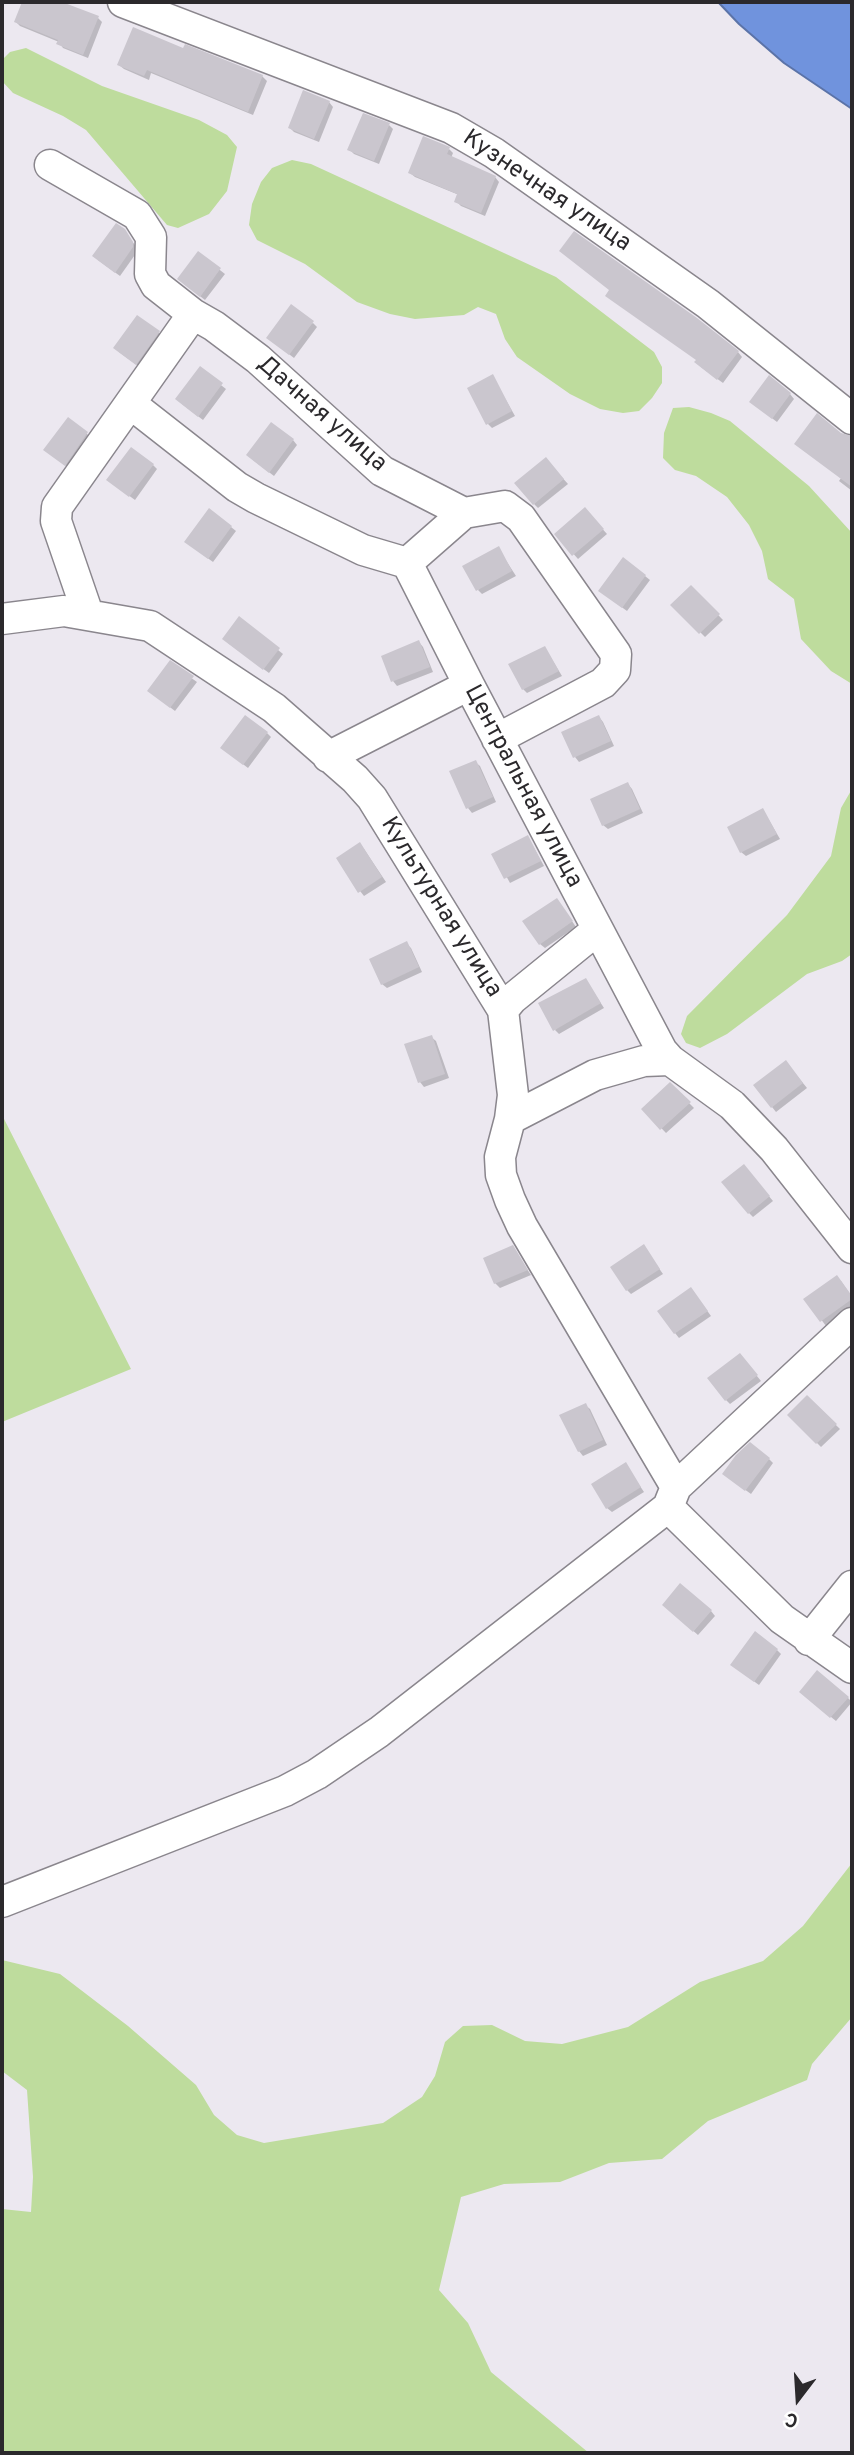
<!DOCTYPE html>
<html>
<head>
<meta charset="utf-8">
<style>
	body { margin:0 }
	#map { position:relative; width:854px; height:2455px; overflow:hidden; background:#ece8f0; font-family:Overpass,sans-serif }
	canvas { display:block }
	.frame { position:absolute; inset:0; border:4px solid #2b292c; pointer-events:none }
	.north { position:absolute; left:763px; top:2364px; width:70px; height:70px; -webkit-text-stroke:5px #fff; paint-order:stroke; rotate:197deg; font-size:19px; font-weight:700; line-height:28px; text-align:center; color:#2b292c }
	.north::after { content:''; display:block; margin:auto; width:24px; height:32px; background:#2b292c; clip-path:polygon(50% 0,100% 100%,50% 72%,0 100%) }
</style>
</head>
<body>
<div id="map">
<canvas width="854" height="2455"></canvas>
<div class="frame"></div>
<div class="north">С</div>
</div>
<script>
const c = document.querySelector('canvas').getContext('2d');
c.lineJoin = 'round';
function fill(path, color) { c.fillStyle = color; c.fill(path, 'evenodd'); }
const toPath = rows => new Path2D(rows.map(r => 'M' + r).join(''));
function stroke(path, color, width, dash) { c.strokeStyle = color; c.lineWidth = width; c.lineCap = dash ? 'butt' : 'round'; c.setLineDash(dash || []); c.stroke(path); }
function write(font, color, halo, rows, align = 'center') {
  c.font = font + ' Overpass,sans-serif'; c.lineWidth = 5; c.setLineDash([]); c.textBaseline = 'middle'; c.strokeStyle = halo; c.fillStyle = color; for (const [text, x, y, turn = 0] of rows) {
    c.save(); c.translate(x, y); c.rotate((+turn || 0) * Math.PI / 180); c.textAlign = isNaN(turn) ? turn : align; if (halo) c.strokeText(text, 0, 0); c.fillText(text, 0, 0); c.restore();
  }
}
const green = toPath([
	[26,48,102,86,199,120,227,135,237,147,227,191,209,214,178,228,167,225,86,130,63,116,13,93,2,81,2,60,10,52],
	[292,160,311,164,556,277,654,352,662,367,662,383,652,398,639,411,623,413,600,409,570,394,517,357,505,339,496,314,478,307,464,315,415,319,390,314,357,302,305,264,257,240,249,225,252,204,261,182,272,168],
	[689,407,711,413,730,421,809,486,852,533,852,684,831,671,801,639,794,599,768,579,762,551,749,525,727,497,696,476,675,470,663,458,664,433,673,408],
	[852,789,852,954,842,961,807,974,727,1034,700,1048,686,1043,681,1034,687,1016,787,915,831,856,841,808],
	[2,1115,131,1369,2,1422],
	[852,1863,852,2017,812,2064,807,2080,708,2121,662,2159,609,2163,560,2182,504,2184,461,2197,439,2290,468,2323,491,2372,589,2453,2,2453,2,2209,31,2212,33,2177,27,2090,2,2071,2,1960,60,1974,128,2026,196,2085,214,2115,237,2135,264,2143,383,2123,422,2097,435,2076,445,2042,463,2026,492,2025,525,2041,562,2044,628,2027,700,1982,763,1961,803,1926]
]);
const water = toPath([
	[718,2,852,2,852,109,784,63,739,24,718,2]
]);
const shadow = toPath([
	[24,2,59,2,98,18,102,22,88,58,63,48,59,42,20,26,16,22],
	[184,50,262,76,267,81,253,115,151,73,149,80,124,69,119,65],
	[329,102,333,107,319,142,294,132,290,128],
	[389,125,393,129,379,164,354,154,350,150],
	[449,149,453,153,451,158,495,177,499,182,485,216,461,206,456,201,459,195,415,177,410,173],
	[124,230,137,248,137,252,120,276,98,260],
	[198,253,225,274,205,300,184,284],
	[313,323,317,327,294,358,273,342],
	[158,332,163,337,141,368,119,352],
	[738,352,742,357,723,383,701,367,698,361],
	[200,369,226,389,203,420,182,404],
	[493,377,515,416,492,428,488,424],
	[790,394,794,399,777,422,756,406],
	[817,416,852,442,852,491,839,481,841,478],
	[68,419,92,438,70,469,50,454],
	[293,440,297,445,274,476,253,460],
	[550,464,568,484,538,508,534,504],
	[153,465,157,469,135,500,113,484],
	[589,514,607,534,578,559,556,534],
	[231,527,236,531,213,562,191,546],
	[498,548,516,576,482,594,478,590],
	[645,576,650,580,627,611,605,595],
	[691,587,723,620,705,637,673,605],
	[419,642,423,647,433,672,397,686,393,681,383,657],
	[228,643,278,650,283,654,269,673],
	[545,648,562,676,527,693,523,689],
	[170,663,197,682,175,711,154,695],
	[599,717,603,722,614,746,579,762,575,757],
	[267,733,271,737,248,768,227,752],
	[475,762,480,766,496,802,472,813,468,808],
	[628,784,632,789,643,813,608,829,603,825],
	[763,810,780,839,746,856,741,852],
	[528,837,544,866,510,883,494,854],
	[364,849,386,882,364,896,360,891],
	[561,905,576,927,545,948,540,944],
	[406,943,411,948,422,972,387,988,382,984],
	[586,980,604,1008,559,1034,555,1030],
	[431,1037,436,1041,449,1078,424,1087,420,1082,407,1045],
	[790,1067,807,1088,776,1112,772,1107],
	[670,1084,694,1108,666,1133,643,1109],
	[748,1171,773,1201,753,1217,749,1213],
	[512,1247,531,1275,500,1288,495,1283],
	[644,1247,663,1274,631,1294,627,1290],
	[841,1281,852,1297,852,1307,826,1326,806,1299],
	[695,1294,711,1316,679,1338,675,1333],
	[744,1360,761,1381,730,1404,726,1400],
	[807,1397,840,1429,821,1447,789,1415],
	[585,1405,590,1409,607,1445,583,1456,579,1451],
	[769,1459,773,1463,751,1494,729,1478],
	[626,1465,644,1492,612,1512,607,1508],
	[668,1609,711,1611,715,1616,698,1635],
	[777,1650,781,1654,759,1685,737,1669],
	[805,1696,848,1698,852,1702,836,1721]
]);
const building = toPath([
	[22,2,62,2,99,16,83,55,56,44,58,40,14,22],
	[133,27,183,48,185,44,263,75,248,112,147,70,144,76,117,65],
	[303,90,330,101,314,139,288,128],
	[363,113,390,123,374,161,347,150],
	[423,136,450,147,447,154,496,176,481,213,454,202,457,194,408,173],
	[116,223,125,229,133,242,133,247,115,273,92,256],
	[574,231,697,318,739,351,717,380,694,362,696,360,605,296,609,290,559,251],
	[198,251,221,268,200,297,177,279],
	[291,304,314,321,289,355,266,338],
	[137,315,160,331,136,365,113,348],
	[200,366,223,383,198,417,175,399],
	[493,374,512,411,486,425,467,388],
	[769,375,791,393,772,419,749,402],
	[817,413,841,433,852,436,852,487,794,444],
	[68,417,88,432,65,466,43,450],
	[271,422,294,439,269,473,246,455],
	[131,447,154,464,129,497,106,480],
	[546,457,564,479,533,505,514,483],
	[585,507,604,529,572,556,554,534],
	[209,508,232,526,208,559,184,542],
	[499,546,512,571,476,591,462,566],
	[623,557,646,575,622,608,598,591],
	[691,585,720,614,699,634,670,605],
	[239,616,280,648,263,670,222,639],
	[419,640,430,667,391,682,381,656],
	[545,646,559,671,522,690,508,664],
	[170,660,194,676,170,708,147,691],
	[245,715,268,732,243,765,220,748],
	[599,715,611,741,573,758,561,732],
	[476,760,493,797,466,809,449,771],
	[628,782,640,809,602,826,590,799],
	[763,808,777,834,740,853,727,827],
	[528,835,541,861,504,879,491,854],
	[360,842,382,877,358,893,336,858],
	[557,898,573,921,539,945,522,921],
	[407,941,419,967,381,985,369,959],
	[586,978,601,1003,553,1031,538,1003],
	[432,1035,445,1074,418,1083,404,1044],
	[786,1060,803,1083,771,1108,753,1085],
	[670,1082,691,1102,660,1130,641,1109],
	[744,1164,770,1196,748,1214,721,1182],
	[644,1244,660,1269,626,1291,610,1267],
	[513,1245,528,1270,494,1284,483,1258],
	[837,1275,852,1296,852,1299,820,1322,803,1299],
	[691,1287,708,1311,674,1334,657,1311],
	[740,1353,758,1375,725,1401,707,1378],
	[807,1395,837,1424,816,1444,787,1415],
	[586,1403,603,1440,578,1452,559,1415],
	[750,1442,770,1458,745,1491,722,1474,736,1455],
	[626,1462,641,1487,606,1509,591,1484],
	[680,1583,712,1610,693,1632,662,1605],
	[755,1631,778,1649,754,1682,730,1665],
	[817,1670,849,1697,830,1718,799,1692]
]);
const minor = toPath([
	[123,2,451,128,494,153,708,304,852,419],
	[50,165,137,215,151,237,150,274,156,285,193,314,214,326,258,359,382,471,464,513,505,506,521,518,616,654,615,670,603,683,497,739],
	[131,404,237,487,256,498,363,550,407,563,469,685,662,1051,670,1060,732,1105,774,1149,852,1248],
	[407,563,464,513],
	[88,614,56,521,57,507,193,314],
	[2,619,64,611,150,626,274,708,355,779,372,798,503,1010,513,1095,510,1119,500,1157,501,1175,510,1200,522,1226,676,1487],
	[328,757,469,685],
	[503,1010,512,999,597,930],
	[510,1119,595,1075,644,1061,670,1060],
	[668,1507,782,1619,852,1668],
	[809,1640,852,1586],
	[2,1902,285,1791,317,1774,379,1732,668,1507,676,1487,852,1323]
]);
const streetNames = [
	["Кузнечная улица",546,192,34],
	["Дачная улица",321,415,41],
	["Центральная улица",522,787,62],
	["Культурная улица",440,908,58]
];
fill(green, '#bedc9d');
fill(water, '#7093dd');
stroke(water, '#5b73a8', 2);
fill(shadow, '#0003');
fill(building, '#cac6ce');
stroke(minor, '#8a868d', 33);
stroke(minor, '#fff', 30);
write('24px', '#2b292c', '#fff', streetNames);
</script>
</body>
</html>
